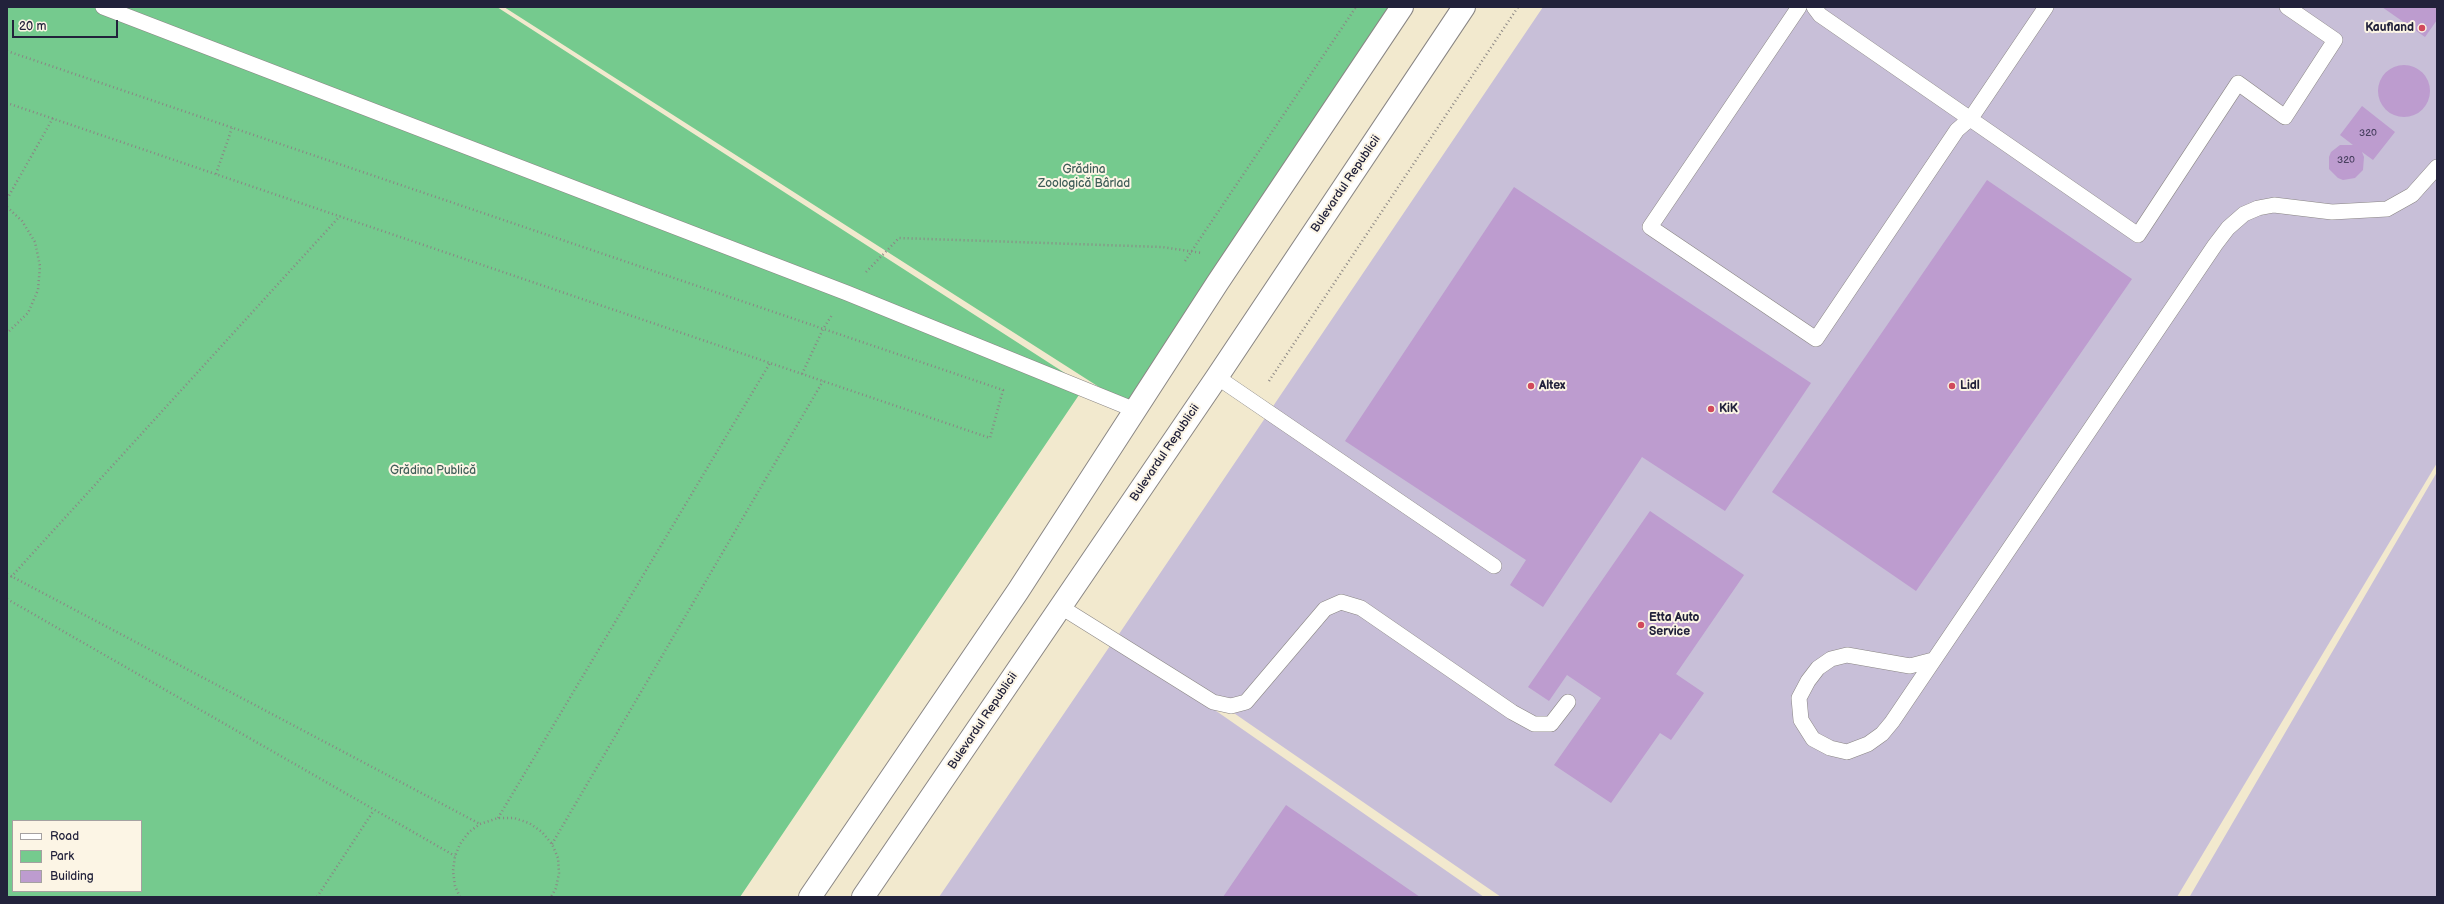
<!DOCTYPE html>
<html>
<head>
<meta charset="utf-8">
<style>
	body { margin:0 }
	#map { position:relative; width:2444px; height:904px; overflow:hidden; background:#f2e9ce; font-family:"Balsamiq Sans",sans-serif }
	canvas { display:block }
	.frame { position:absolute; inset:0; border:8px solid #22223b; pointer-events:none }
	.legend { position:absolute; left:12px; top:820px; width:130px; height:72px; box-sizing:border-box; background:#fcf5e5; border:1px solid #a5a1a1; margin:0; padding:5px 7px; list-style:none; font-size:12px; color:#22223b }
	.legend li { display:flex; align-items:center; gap:8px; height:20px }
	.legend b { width:20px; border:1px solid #a5a1a1 }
	.scale { position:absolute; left:12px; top:20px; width:106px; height:18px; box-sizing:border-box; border:2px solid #22223b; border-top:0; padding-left:5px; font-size:12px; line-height:14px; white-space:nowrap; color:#22223b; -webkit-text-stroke:3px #fcf5e5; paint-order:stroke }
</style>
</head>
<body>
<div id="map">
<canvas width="2444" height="904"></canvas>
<div class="frame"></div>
<ul class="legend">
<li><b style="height:5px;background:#fff"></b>Road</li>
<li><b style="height:11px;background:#75ca8e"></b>Park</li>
<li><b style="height:11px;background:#bd9ccf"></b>Building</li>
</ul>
<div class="scale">20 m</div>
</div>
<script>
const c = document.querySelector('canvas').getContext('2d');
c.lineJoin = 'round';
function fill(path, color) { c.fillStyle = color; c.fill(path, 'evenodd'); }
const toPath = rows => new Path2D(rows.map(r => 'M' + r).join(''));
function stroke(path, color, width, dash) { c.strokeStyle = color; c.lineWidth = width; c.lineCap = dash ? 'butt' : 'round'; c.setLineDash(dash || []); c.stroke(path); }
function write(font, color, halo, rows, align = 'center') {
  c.font = font + ' "Balsamiq Sans",sans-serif'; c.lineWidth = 4; c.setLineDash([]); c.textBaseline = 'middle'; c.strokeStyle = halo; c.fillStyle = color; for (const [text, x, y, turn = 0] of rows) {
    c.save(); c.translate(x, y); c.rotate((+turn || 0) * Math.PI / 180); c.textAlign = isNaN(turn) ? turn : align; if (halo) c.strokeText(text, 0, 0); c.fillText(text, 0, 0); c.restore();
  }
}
const industrial = toPath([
	[1543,7,2437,7,2437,463,2177,897,1501,897,1119,634],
	[2437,472,2437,897,2189,897,2190,896],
	[1114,640,1484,897,939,897]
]);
const green = toPath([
	[7,7,497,7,1085,386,740,897,7,897],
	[13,821,141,821,141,891,13,891],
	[504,7,1397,7,1135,410]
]);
const building = toPath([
	[2382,7,2437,7,2437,20,2425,37],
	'2378 91a26 26 0 1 1 52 0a26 26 0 1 1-52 0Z',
	[2362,106,2395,132,2373,160,2362,152,2364,157,2363,170,2355,178,2343,180,2338,178,2329,169,2329,157,2331,152,2340,145,2353,145,2340,135],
	[1987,180,2132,279,1916,591,1772,492],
	[1514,187,1811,383,1725,511,1642,457,1543,607,1510,585,1526,560,1345,441],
	[1650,511,1744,575,1676,674,1704,693,1671,740,1660,733,1611,803,1554,765,1601,698,1567,675,1549,701,1528,687],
	[1286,805,1420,897,1223,897]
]);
const path = toPath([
	[7,51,1003,390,990,438,7,103],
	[216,174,232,128],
	[7,199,53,118],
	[7,207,22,221,35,242,40,266,38,290,28,313,7,333],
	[1185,261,1356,7],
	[866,272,899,238,1162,247,1202,253],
	[802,374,823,329,832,315],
	[1269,381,1518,7],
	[7,574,480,824],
	[11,577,340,216],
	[7,599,455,856],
	[498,818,770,363],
	[552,844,823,381],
	[317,897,374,810],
	[460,897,455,886,453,871,455,856,460,844,469,832,480,824,498,818,514,818,529,823,542,832,552,844,558,858,559,873,556,888,551,897]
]);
const service = toPath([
	[103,7,847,293,1135,410],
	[1799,7,1650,227,1816,339,1957,130,1971,118,2046,7],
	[1814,7,1820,15,2138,235,2238,83,2285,117,2335,40,2287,7],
	[1217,377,1494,566],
	[1061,607,1213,702,1231,706,1246,702,1325,609,1341,602,1361,608,1512,712,1534,724,1551,724,1568,702],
	[1933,660,1910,666,1847,655,1831,659,1818,668,1808,681,1799,698,1801,720,1813,739,1830,748,1847,752,1868,744,1882,734,1892,722,2215,245,2228,228,2244,214,2258,208,2274,205,2332,212,2387,209,2412,195,2437,167]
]);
const primary = toPath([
	[810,897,1018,591,1218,282,1402,7],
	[863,897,1217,377,1464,7]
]);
const markers = [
	[2422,28,4,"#d1495b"],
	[1531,386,4,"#d1495b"],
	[1952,386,4,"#d1495b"],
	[1711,409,4,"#d1495b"],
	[1641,625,4,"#d1495b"]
];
const numberNames = [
	["320",2368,133],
	["320",2346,160]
];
const poiNames = [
	["Kaufland",2414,28,"right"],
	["Altex",1539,386],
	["Lidl",1960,386],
	["KiK",1719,409],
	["Etta Auto",1649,618],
	["Service",1649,632]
];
const parkNames = [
	["Grădina",1084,170],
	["Zoologică Bârlad",1084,184],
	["Grădina Publică",433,471]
];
const streetNames = [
	["Bulevardul Republicii",1346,184,-56],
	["Bulevardul Republicii",1165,453,-56],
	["Bulevardul Republicii",983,721,-56]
];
fill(industrial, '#c8bfd8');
fill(green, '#75ca8e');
fill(building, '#bd9ccf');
stroke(service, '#8a8684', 16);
stroke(primary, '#8a8684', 24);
stroke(path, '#8a8684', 2.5, [1, 3]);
stroke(service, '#fff', 15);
stroke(primary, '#fff', 22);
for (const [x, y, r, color] of markers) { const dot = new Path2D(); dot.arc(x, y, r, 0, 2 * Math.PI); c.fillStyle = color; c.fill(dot); stroke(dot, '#fcf5e5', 1.5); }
write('10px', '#494060', null, numberNames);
write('bold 12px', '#22223b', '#fcf5e5', poiNames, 'left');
write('12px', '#3f5d58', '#fcf5e5', parkNames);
write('12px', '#22223b', '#fcf5e5', streetNames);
</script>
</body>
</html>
